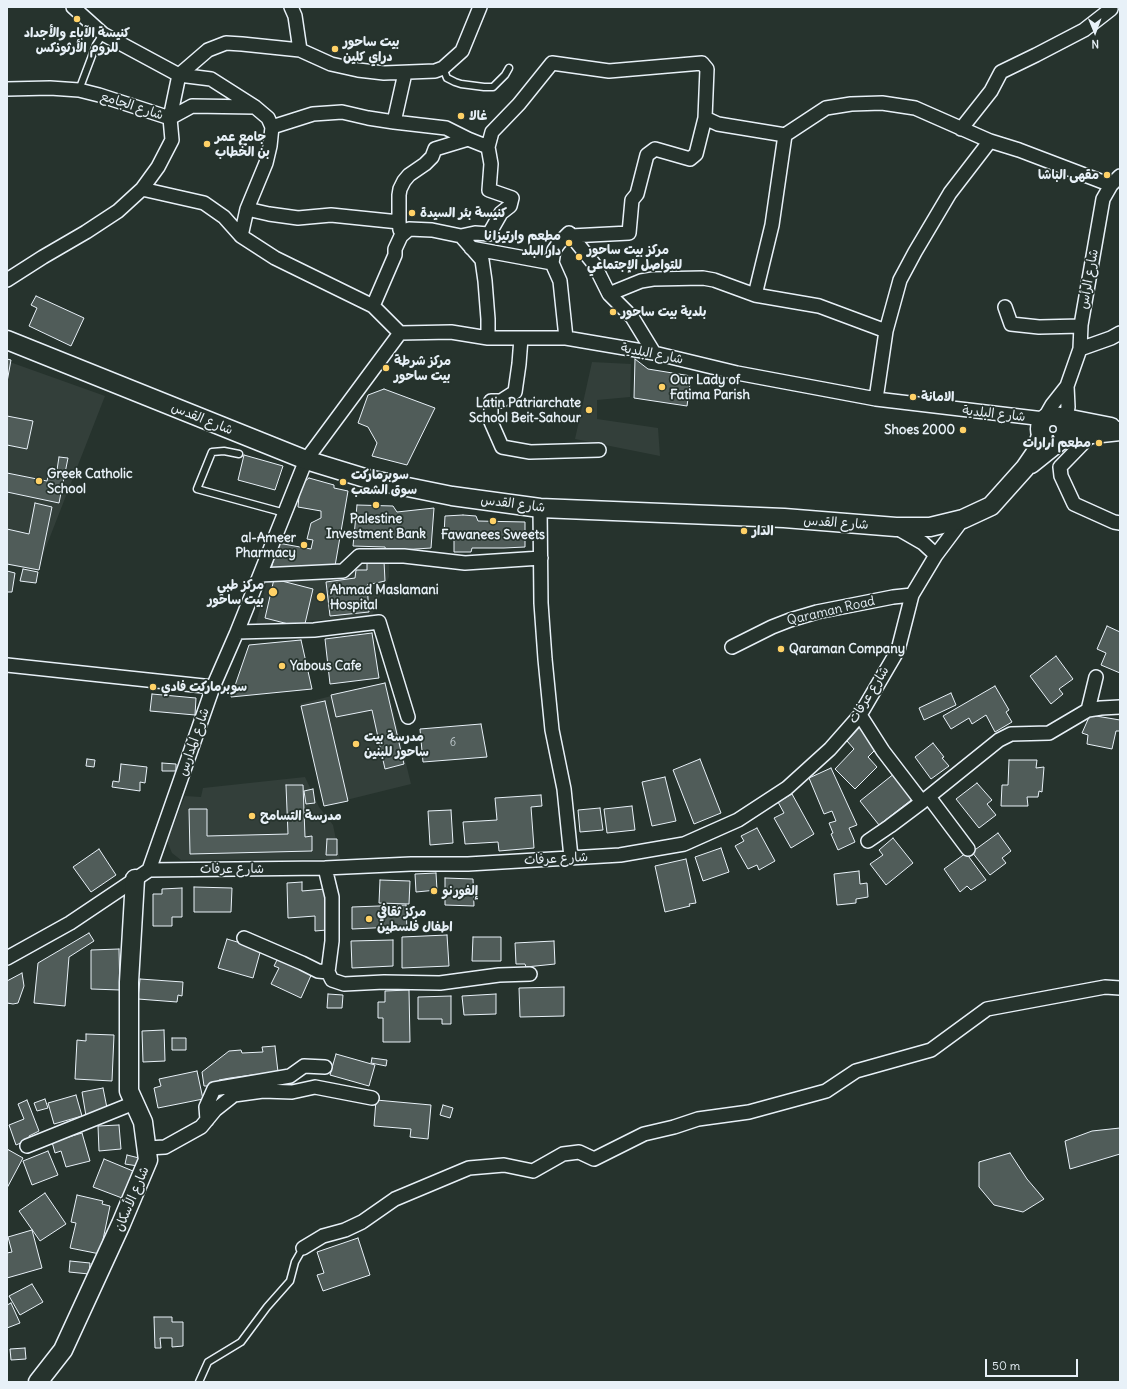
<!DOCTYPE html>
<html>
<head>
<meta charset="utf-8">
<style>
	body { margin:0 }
	#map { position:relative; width:1127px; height:1389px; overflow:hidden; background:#26332d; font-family:Delius,sans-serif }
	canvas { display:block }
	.frame { position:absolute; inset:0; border:8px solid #e8f1f8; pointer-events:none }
	.north { position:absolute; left:1075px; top:12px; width:40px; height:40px; -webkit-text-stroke:3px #26332d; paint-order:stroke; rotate:179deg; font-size:11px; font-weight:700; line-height:16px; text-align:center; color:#e8f1f8 }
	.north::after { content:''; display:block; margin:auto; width:14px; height:18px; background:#e8f1f8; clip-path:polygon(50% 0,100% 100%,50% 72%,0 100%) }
	.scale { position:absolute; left:985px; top:1359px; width:93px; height:18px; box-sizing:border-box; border:2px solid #e8f1f8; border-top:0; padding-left:5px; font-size:12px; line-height:14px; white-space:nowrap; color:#e8f1f8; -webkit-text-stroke:3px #26332d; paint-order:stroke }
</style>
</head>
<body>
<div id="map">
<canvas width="1127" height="1389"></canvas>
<div class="frame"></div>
<div class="north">N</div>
<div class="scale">50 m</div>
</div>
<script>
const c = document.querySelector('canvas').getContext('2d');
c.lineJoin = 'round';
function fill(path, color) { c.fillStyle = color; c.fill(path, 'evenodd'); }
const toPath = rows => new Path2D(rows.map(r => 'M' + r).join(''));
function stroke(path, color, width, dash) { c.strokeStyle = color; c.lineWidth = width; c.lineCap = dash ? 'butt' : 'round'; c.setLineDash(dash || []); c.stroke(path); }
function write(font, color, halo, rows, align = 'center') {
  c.font = font + ' Delius,"Playpen Sans Arabic",sans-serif'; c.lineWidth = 3.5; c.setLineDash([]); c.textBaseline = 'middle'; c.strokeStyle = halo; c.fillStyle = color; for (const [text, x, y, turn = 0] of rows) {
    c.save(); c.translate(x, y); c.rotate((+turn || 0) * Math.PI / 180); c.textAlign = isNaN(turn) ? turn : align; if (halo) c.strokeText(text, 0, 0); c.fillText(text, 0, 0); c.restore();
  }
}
const built = toPath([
	[7,361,105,396,37,570,7,565],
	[592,362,631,364,630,397,597,400,597,419,658,428,660,456,575,439],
	[363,558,389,559,389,577,371,617,256,624,268,577,350,574],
	[386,682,411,784,326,805,300,704],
	[305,777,319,807,333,825,340,859,181,860,172,853,167,841,185,796,201,797,203,788]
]);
const building = toPath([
	[36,296,84,318,71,346,29,326,37,308,31,305,36,296],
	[7,359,11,360,7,382,7,359],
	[635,359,648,369,691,376,687,406,634,398,635,359],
	[384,389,435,408,407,465,372,456,377,443,368,427,358,423,368,395,384,389],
	[7,416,33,421,27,449,7,445,7,416],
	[244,455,283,466,275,490,238,480,244,455],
	[59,457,68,458,59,503,7,492,7,473,47,481,50,468,57,470,59,457],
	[309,478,334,485,334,488,348,491,335,566,270,573,278,543,311,549,313,540,307,539,311,523,321,518,321,511,298,507,300,485,309,478],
	[35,503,52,507,39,570,7,564,7,529,29,534,35,503],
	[357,505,393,506,397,512,434,508,431,548,386,551,385,547,353,546,357,505],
	[463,515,476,516,478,521,525,522,525,547,504,548,472,548,471,552,454,552,454,537,444,534,445,516,463,515],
	[367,561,384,561,385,581,367,585,369,612,330,616,326,582,355,578,356,570,367,570,367,561],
	[23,569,38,572,36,583,20,581,23,569],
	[7,571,15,573,12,592,7,592,7,571],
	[274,579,313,589,304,628,265,618,274,579],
	[1107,626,1120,632,1120,673,1101,665,1106,653,1097,649,1107,626],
	[372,633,379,678,330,684,325,639,372,633],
	[301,640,312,689,231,697,249,645,301,640],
	[1056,656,1073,679,1059,689,1063,694,1051,704,1030,676,1056,656],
	[385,683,404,764,385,769,372,710,336,717,331,695,385,683],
	[995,686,1009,710,1006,712,1012,722,995,732,986,715,972,724,969,718,951,729,943,716,995,686],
	[951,693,956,705,924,720,919,708,951,693],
	[152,694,196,698,195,715,150,711,152,694],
	[325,701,348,801,324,806,301,706,325,701],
	[1090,715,1120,720,1120,731,1116,731,1112,749,1087,744,1088,735,1082,733,1090,715],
	[481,724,487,757,423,762,420,729,481,724],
	[860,727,879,746,868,757,877,767,855,789,835,769,854,749,847,741,860,727],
	[933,743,944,757,942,758,949,766,931,779,915,757,933,743],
	[87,759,95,760,94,767,86,766,87,759],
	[700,759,721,813,694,824,673,770,700,759],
	[1009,760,1037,760,1036,768,1044,767,1042,792,1039,791,1038,797,1027,797,1028,806,1001,806,1002,785,1008,785,1009,760],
	[162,763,176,764,176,771,162,771,162,763],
	[121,764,147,767,145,783,140,782,140,791,112,787,113,781,119,782,121,764],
	[831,768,857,825,849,828,855,842,838,850,831,834,833,833,829,823,836,821,832,811,824,814,809,778,831,768],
	[895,773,915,797,879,825,860,801,895,773],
	[665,777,676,821,652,826,642,782,665,777],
	[977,783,992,800,987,804,996,815,979,828,956,799,977,783],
	[286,785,303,785,305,837,312,836,312,851,190,854,189,809,207,809,207,836,288,834,286,785],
	[313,789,315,803,306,804,304,791,313,789],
	[792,794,814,834,791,848,774,818,784,813,778,802,792,794],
	[541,795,542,806,531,807,534,848,499,851,498,842,465,844,463,822,497,820,495,798,541,795],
	[632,806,635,830,607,833,604,809,632,806],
	[600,808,603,830,580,832,578,810,600,808],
	[451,810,453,843,430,845,428,811,451,810],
	[757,828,775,861,759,870,757,865,748,869,735,846,744,841,741,836,757,828],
	[998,833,1011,851,1002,858,1006,863,990,875,972,852,998,833],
	[893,838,913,863,886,885,870,864,883,855,879,850,893,838],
	[327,839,337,839,337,855,326,855,327,839],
	[721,848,729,872,703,881,695,857,721,848],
	[99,849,116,875,91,892,73,867,99,849],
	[966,853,986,880,971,890,967,886,960,892,944,869,966,853],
	[686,859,696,903,689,904,690,906,665,912,655,866,686,859],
	[859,871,860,884,867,883,868,897,856,899,856,903,837,905,834,874,859,871],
	[436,873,437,890,416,892,415,874,436,873],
	[445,878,473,879,474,906,445,905,445,878],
	[380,880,410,881,409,904,379,903,380,880],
	[302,882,302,891,325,889,327,930,315,931,315,916,288,918,287,883,302,882],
	[194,887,232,888,231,912,194,912,194,887],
	[182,888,182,917,172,917,172,926,153,926,153,894,162,894,162,889,182,888],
	[406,905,407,931,394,931,394,927,352,929,352,907,406,905],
	[89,933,94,941,69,957,65,1006,34,1003,38,963,89,933],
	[447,935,449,966,402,968,402,937,447,935],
	[473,937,501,937,501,961,472,961,473,937],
	[227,939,261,949,253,978,218,968,227,939],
	[393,940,393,966,352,968,351,941,393,940],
	[554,941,555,964,526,967,525,964,516,964,515,943,554,941],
	[119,949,120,990,91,989,91,950,119,949],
	[279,956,313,971,301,998,271,984,279,968,274,966,279,956],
	[22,973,24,986,18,1003,13,1004,7,1003,7,981,22,973],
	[140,979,183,982,182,996,178,995,177,1002,138,999,140,979],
	[564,987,564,1016,520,1017,519,988,564,987],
	[409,990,410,1042,383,1042,383,1018,378,1018,378,1002,385,1002,385,991,409,990],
	[328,994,343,995,342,1008,327,1008,328,994],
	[496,994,496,1014,464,1015,462,996,496,994],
	[451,996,451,1024,442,1024,442,1019,418,1019,418,997,451,996],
	[164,1030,165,1061,143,1062,142,1031,164,1030],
	[86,1034,114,1035,112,1081,75,1079,77,1040,86,1041,86,1034],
	[172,1038,186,1038,186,1050,172,1050,172,1038],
	[275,1046,278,1072,265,1076,252,1075,230,1078,219,1080,212,1086,204,1086,202,1072,229,1051,241,1050,242,1053,263,1052,262,1047,275,1046],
	[336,1054,375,1065,369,1086,330,1075,336,1054],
	[372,1058,387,1060,386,1066,371,1063,372,1058],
	[197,1071,203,1099,158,1108,154,1088,161,1086,159,1079,197,1071],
	[103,1088,108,1113,86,1116,82,1092,103,1088],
	[76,1095,82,1116,54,1124,48,1103,76,1095],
	[45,1099,48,1108,37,1111,34,1103,45,1099],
	[27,1100,39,1131,29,1136,30,1139,16,1145,9,1125,24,1119,18,1104,27,1100],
	[376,1100,431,1105,428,1139,410,1137,411,1129,374,1126,376,1100],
	[443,1105,453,1108,450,1118,440,1115,443,1105],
	[119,1125,121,1149,99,1151,98,1126,119,1125],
	[1120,1128,1120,1154,1070,1169,1065,1141,1092,1131,1120,1128],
	[82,1133,90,1161,66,1167,61,1151,55,1153,52,1142,82,1133],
	[7,1149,23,1158,7,1188,7,1149],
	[48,1151,58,1175,32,1185,23,1161,48,1151],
	[1010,1153,1027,1179,1044,1199,1023,1212,994,1205,979,1187,979,1162,1010,1153],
	[127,1155,139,1158,138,1166,125,1164,127,1155],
	[104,1159,133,1171,122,1198,93,1187,104,1159],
	[45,1193,66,1224,40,1241,19,1211,45,1193],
	[77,1195,103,1201,102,1204,110,1206,100,1254,70,1248,76,1223,71,1222,77,1195],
	[32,1230,42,1268,7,1278,7,1253,12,1252,8,1237,32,1230],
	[358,1238,370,1275,323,1291,317,1275,324,1273,317,1252,358,1238],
	[70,1261,90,1263,89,1274,69,1272,70,1261],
	[32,1284,43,1302,20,1315,9,1296,32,1284],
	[11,1303,20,1323,7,1328,7,1305,11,1303],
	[154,1317,172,1317,172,1322,183,1322,183,1346,172,1347,172,1338,160,1338,161,1348,155,1348,154,1317],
	[25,1348,26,1359,11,1360,10,1349,25,1348]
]);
const lane = toPath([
	[443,68,447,78,455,82,461,84,484,87,493,87,505,75,509,68],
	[79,90,96,45,103,34],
	[239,454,224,451,212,452,197,489,285,513],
	[199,1382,208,1362,241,1342,267,1307,290,1281,295,1262,303,1248]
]);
const street = toPath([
	[73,7,103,34,179,75,211,79,255,107,268,118,272,127,270,146,266,163,247,209,241,236,275,258,373,306,400,333],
	[291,7,295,16,300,50],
	[7,89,50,88,79,90,99,95,170,118,192,106,255,107],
	[394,122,446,128,468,139,488,147],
	[272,127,313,114,342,112,368,118,394,122,405,73],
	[961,129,991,91,1001,72,1036,55,1084,30,1111,9],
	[785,135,826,108,851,104,882,103,915,108,990,141],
	[142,189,204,203,224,217,241,236],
	[247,209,269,214,298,218,331,215,399,222],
	[400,230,399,222,399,195,400,189,404,181,409,175,425,164,432,157,435,149,468,139],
	[461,236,482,260,485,281,488,319,488,338],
	[571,236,629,233,632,200,637,194,647,155,655,149,690,159,696,154,705,118],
	[471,248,552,263],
	[7,280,43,257,86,232,118,211,142,189,158,167,172,140,170,118,179,75,208,50,226,43,242,44,300,50,331,64,358,70,384,73,435,71,443,68,462,51,480,7],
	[373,306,395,255,395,249,401,236,409,229,432,230,461,236,475,233,489,234,501,213,510,206,512,198,489,190,491,164,488,147,492,132,519,104,552,63,609,71,702,63,707,69,705,118,718,124,785,135,772,225,755,295,819,306,886,331],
	[1005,307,1011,324,1039,327,1081,326],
	[400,333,451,332,488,338,566,338,654,353,737,373,876,399,1044,419,1052,405,1067,386,1080,349,1081,325,1103,199,1111,185,1120,176],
	[521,338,519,364,515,392,501,401,491,401,491,422,502,447,530,452,599,450],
	[566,338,560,281,552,263,554,250,559,243,569,233,594,264,609,294],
	[1080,349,1111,338,1120,333],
	[654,353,632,317,609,294,641,281,653,279,703,278,714,280,755,295],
	[876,399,886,331,900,280,915,252,950,193,990,141,1019,150,1111,185],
	[1065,423,1068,407,1067,386],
	[1092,434,1060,467,1061,476,1074,504,1114,522,1120,523],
	[540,508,541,603,545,659,552,730,564,789,571,857],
	[897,528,923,543,936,555],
	[260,575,343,571,359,556,404,556,465,563,541,558],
	[237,632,314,630,379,622,408,717],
	[732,647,772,627,790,620,817,612,893,597,912,595],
	[7,665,213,687],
	[1088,710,1096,677],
	[860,715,883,751,922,802],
	[929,797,968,849],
	[868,841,890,826,922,802,999,740,1011,734,1049,733,1088,710,1101,708,1120,707],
	[325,868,332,897,332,941,328,972,332,980,344,984,384,982,440,983,499,975,530,974],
	[149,870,213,687,237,632,306,460,400,333],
	[244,938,302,963,318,971,328,972],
	[7,958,70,923,149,870,325,868,411,864,468,864,620,855,684,844,738,820,787,788,830,749,860,715,898,650,912,595,936,555,963,519],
	[207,1120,206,1107,214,1089,290,1076,304,1066,325,1067],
	[27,1146,134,1103],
	[147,1148,165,1147,201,1127,215,1110,234,1095,263,1091,292,1092,315,1087,372,1098],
	[303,1248,323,1236,345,1230,362,1222,395,1199,469,1168,504,1165,533,1171,563,1154,579,1152,594,1159,644,1134,674,1127,698,1119,749,1112,826,1091,856,1071,931,1050,987,1009,1105,987,1120,988]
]);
const secondary = toPath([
	[7,340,306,460,368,479,452,496,540,508,784,518,896,527,930,527,963,519,991,506,1025,468,1036,452,1041,435],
	'1040 429a13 13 0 1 1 26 0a13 13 0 1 1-26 0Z',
	[1055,416,1111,427],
	[1031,464,1061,440,1092,434,1120,431],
	[38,1382,63,1350,121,1224,148,1160,143,1122,129,1091,129,982,135,879]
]);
const markers = [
	[77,19,4,"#ffd166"],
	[335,49,4,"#ffd166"],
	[461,116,4,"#ffd166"],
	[207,144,4,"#ffd166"],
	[1107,175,4,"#ffd166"],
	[412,213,4,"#ffd166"],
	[569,243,4,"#ffd166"],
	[579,257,4,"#ffd166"],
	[613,312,4,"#ffd166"],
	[386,368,4,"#ffd166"],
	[662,387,4,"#ffd166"],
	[913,397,4,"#ffd166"],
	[589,410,4,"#ffd166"],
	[963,430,4,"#ffd166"],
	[1099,443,4,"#ffd166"],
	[39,481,4,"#ffd166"],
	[343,482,4,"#ffd166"],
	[376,505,4,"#ffd166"],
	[493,521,4,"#ffd166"],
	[744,531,4,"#ffd166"],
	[304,545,4,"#ffd166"],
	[273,592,5,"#ffd166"],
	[321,597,5,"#ffd166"],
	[781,649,4,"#ffd166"],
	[282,666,4,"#ffd166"],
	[153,687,4,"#ffd166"],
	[356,744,4,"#ffd166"],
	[252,816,4,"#ffd166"],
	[434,891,4,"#ffd166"],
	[369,919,4,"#ffd166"]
];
const numberNames = [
	["6",453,743]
];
const poiNames = [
	["كنيسة الآباء والأجداد",77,33,"center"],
	["للروم الأرثوذكس",77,48,"center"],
	["بيت ساحور",343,42],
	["دراي كلين",343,57],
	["غالا",469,116],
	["جامع عمر",215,137],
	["بن الخطاب",215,152],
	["مقهى الباشا",1099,175,"right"],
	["كنيسة بئر السيدة",420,213],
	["مطعم وارتيزانا",561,236,"right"],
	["دار البلد",561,251,"right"],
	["مركز بيت ساحور",587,250],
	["للتواصل الإجتماعي",587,265],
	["بلدية بيت ساحور",621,312],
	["مركز شرطة",394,361],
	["بيت ساحور",394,376],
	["Our Lady of",670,380],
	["Fatima Parish",670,395],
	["الامانة",921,397],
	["Latin Patriarchate",581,403,"right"],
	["School Beit-Sahour",581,418,"right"],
	["Shoes 2000",955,430,"right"],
	["مطعم أرارات",1091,443,"right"],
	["Greek Catholic",47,474],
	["School",47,489],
	["سوبرماركت",351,475],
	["سوق الشعب",351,490],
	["Palestine",376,519,"center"],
	["Investment Bank",376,534,"center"],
	["الدار",752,531],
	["Fawanees Sweets",493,535,"center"],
	["al-Ameer",296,538,"right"],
	["Pharmacy",296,553,"right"],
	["مركز طبي",264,585,"right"],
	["بيت ساحور",264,600,"right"],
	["Ahmad Maslamani",330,590],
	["Hospital",330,605],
	["Qaraman Company",789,649],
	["Yabous Cafe",290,666],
	["سوبرماركت فادي",161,687],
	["مدرسة بيت",364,737],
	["ساحور للبنين",364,752],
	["مدرسة التسامح",260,816],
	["إلفورنو",442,891],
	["مركز ثقافي",377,912],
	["اطفال فلسطين",377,927]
];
const streetNames = [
	["شارع الجامع",132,106,18],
	["شارع الرأس",1089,279,-80],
	["شارع البلدية",652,354,11],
	["شارع البلدية",994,414,6],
	["شارع القدس",202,419,22],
	["شارع القدس",513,504,7],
	["شارع القدس",836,523,4],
	["Qaraman Road",831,611,-13],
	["شارع عرفات",869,695,-58],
	["شارع المدارس",194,742,-71],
	["شارع عرفات",556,859,-3],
	["شارع عرفات",232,869],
	["شارع الأسكان",132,1199,-67]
];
fill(built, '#333f3a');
fill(building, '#505c59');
stroke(building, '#e8f1f8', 1);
stroke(lane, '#e8f1f8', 9);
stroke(street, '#e8f1f8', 16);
stroke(secondary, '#e8f1f8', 21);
stroke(lane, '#26332d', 6);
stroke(street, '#26332d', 13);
stroke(secondary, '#26332d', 18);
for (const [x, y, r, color] of markers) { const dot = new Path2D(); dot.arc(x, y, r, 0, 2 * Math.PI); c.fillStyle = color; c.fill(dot); stroke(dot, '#26332d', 1.5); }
write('11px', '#c2ccd0', null, numberNames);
write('bold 13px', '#e8f1f8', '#26332d', poiNames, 'left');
write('13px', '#e8f1f8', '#26332d', streetNames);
</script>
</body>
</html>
